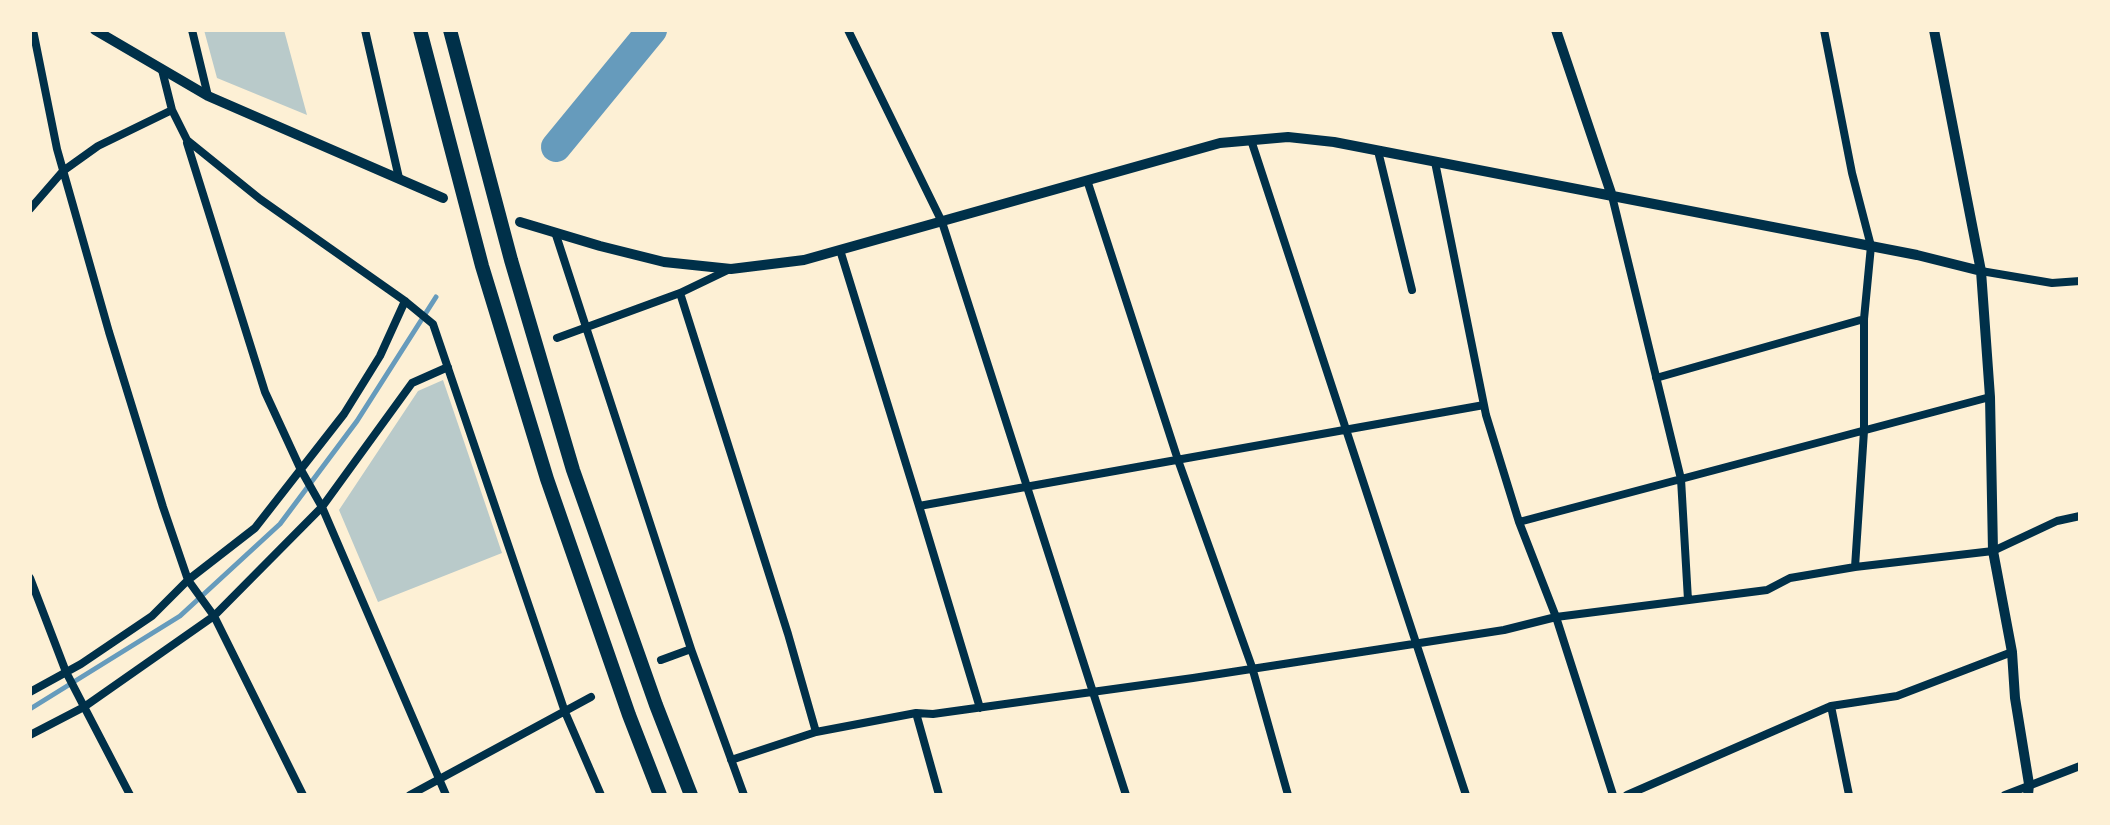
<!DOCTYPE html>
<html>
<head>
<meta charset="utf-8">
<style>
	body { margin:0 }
	#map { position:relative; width:2110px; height:825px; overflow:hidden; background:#fdf0d5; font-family:"DejaVu Sans",sans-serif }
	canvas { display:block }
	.frame { position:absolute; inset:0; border:32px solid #fdf0d5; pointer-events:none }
</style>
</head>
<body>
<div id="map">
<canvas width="2110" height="825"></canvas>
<div class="frame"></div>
</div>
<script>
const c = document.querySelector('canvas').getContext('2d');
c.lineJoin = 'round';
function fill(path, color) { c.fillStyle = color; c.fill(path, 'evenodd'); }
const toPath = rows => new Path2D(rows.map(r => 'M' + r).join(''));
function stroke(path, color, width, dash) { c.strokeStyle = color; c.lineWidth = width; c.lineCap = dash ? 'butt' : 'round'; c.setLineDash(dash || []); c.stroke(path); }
const green = toPath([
	[204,30,284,30,307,115,217,78],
	[443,380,502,553,378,602,339,510,418,391]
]);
const stream = toPath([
	[30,709,180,616,280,524,357,421,436,297]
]);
const river = toPath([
	[556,147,652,30]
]);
const minor = toPath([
	[33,30,57,149,109,332,163,507,188,580,214,616,303,795],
	[192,30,208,96],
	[365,30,399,178],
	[848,30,942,222,1126,795],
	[1824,30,1852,173,1871,246,1864,319,1864,431,1855,567],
	[162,70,172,110,187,140,260,199,405,301,433,324,565,712,601,795],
	[1251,140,1466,795],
	[187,143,265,392,301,470,322,507,446,795],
	[1378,151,1412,290],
	[1435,162,1486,415,1519,522,1556,617,1613,795],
	[1087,180,1178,460,1252,667,1288,795],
	[1612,196,1681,479,1688,600],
	[30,209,63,171,98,146,172,110],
	[555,232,691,649,744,795],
	[840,250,919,506,1484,405],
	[1981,271,2052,283,2080,281],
	[680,293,788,634,816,732],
	[557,338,680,293,730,269],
	[1656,378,1864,319],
	[919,506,980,708],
	[1519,522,1990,397],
	[30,578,66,672,130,795],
	[661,660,691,649],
	[30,692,81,664,152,616,188,580,255,528,344,414,380,356,405,301],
	[1831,706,1849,795],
	[916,713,939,795],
	[30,735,84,707,214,616,322,507,412,383,448,367],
	[731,760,816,732,916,713,933,714,1193,678,1504,630,1556,617,1767,590,1790,578,1855,567,1993,551,2057,521,2080,516],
	[410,795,591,697],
	[1627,795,1831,706,1897,696,2012,652],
	[2005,795,2080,766]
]);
const tertiary = toPath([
	[95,30,208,96,443,198],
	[1556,30,1612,196],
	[1934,30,1981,271,1990,397,1993,551,2012,652,2015,698,2029,784,2028,795],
	[520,222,600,246,664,262,731,269,804,260,1220,143,1288,137,1334,142,1917,255,1981,271]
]);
const motorway = toPath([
	[420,30,482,266,547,479,629,715,660,795],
	[450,30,511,260,573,470,656,705,691,795]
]);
fill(green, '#b9caca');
stroke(stream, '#669bbc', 5);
stroke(river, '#669bbc', 30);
stroke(minor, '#003049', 8);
stroke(tertiary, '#003049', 10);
stroke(motorway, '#003049', 14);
</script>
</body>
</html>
